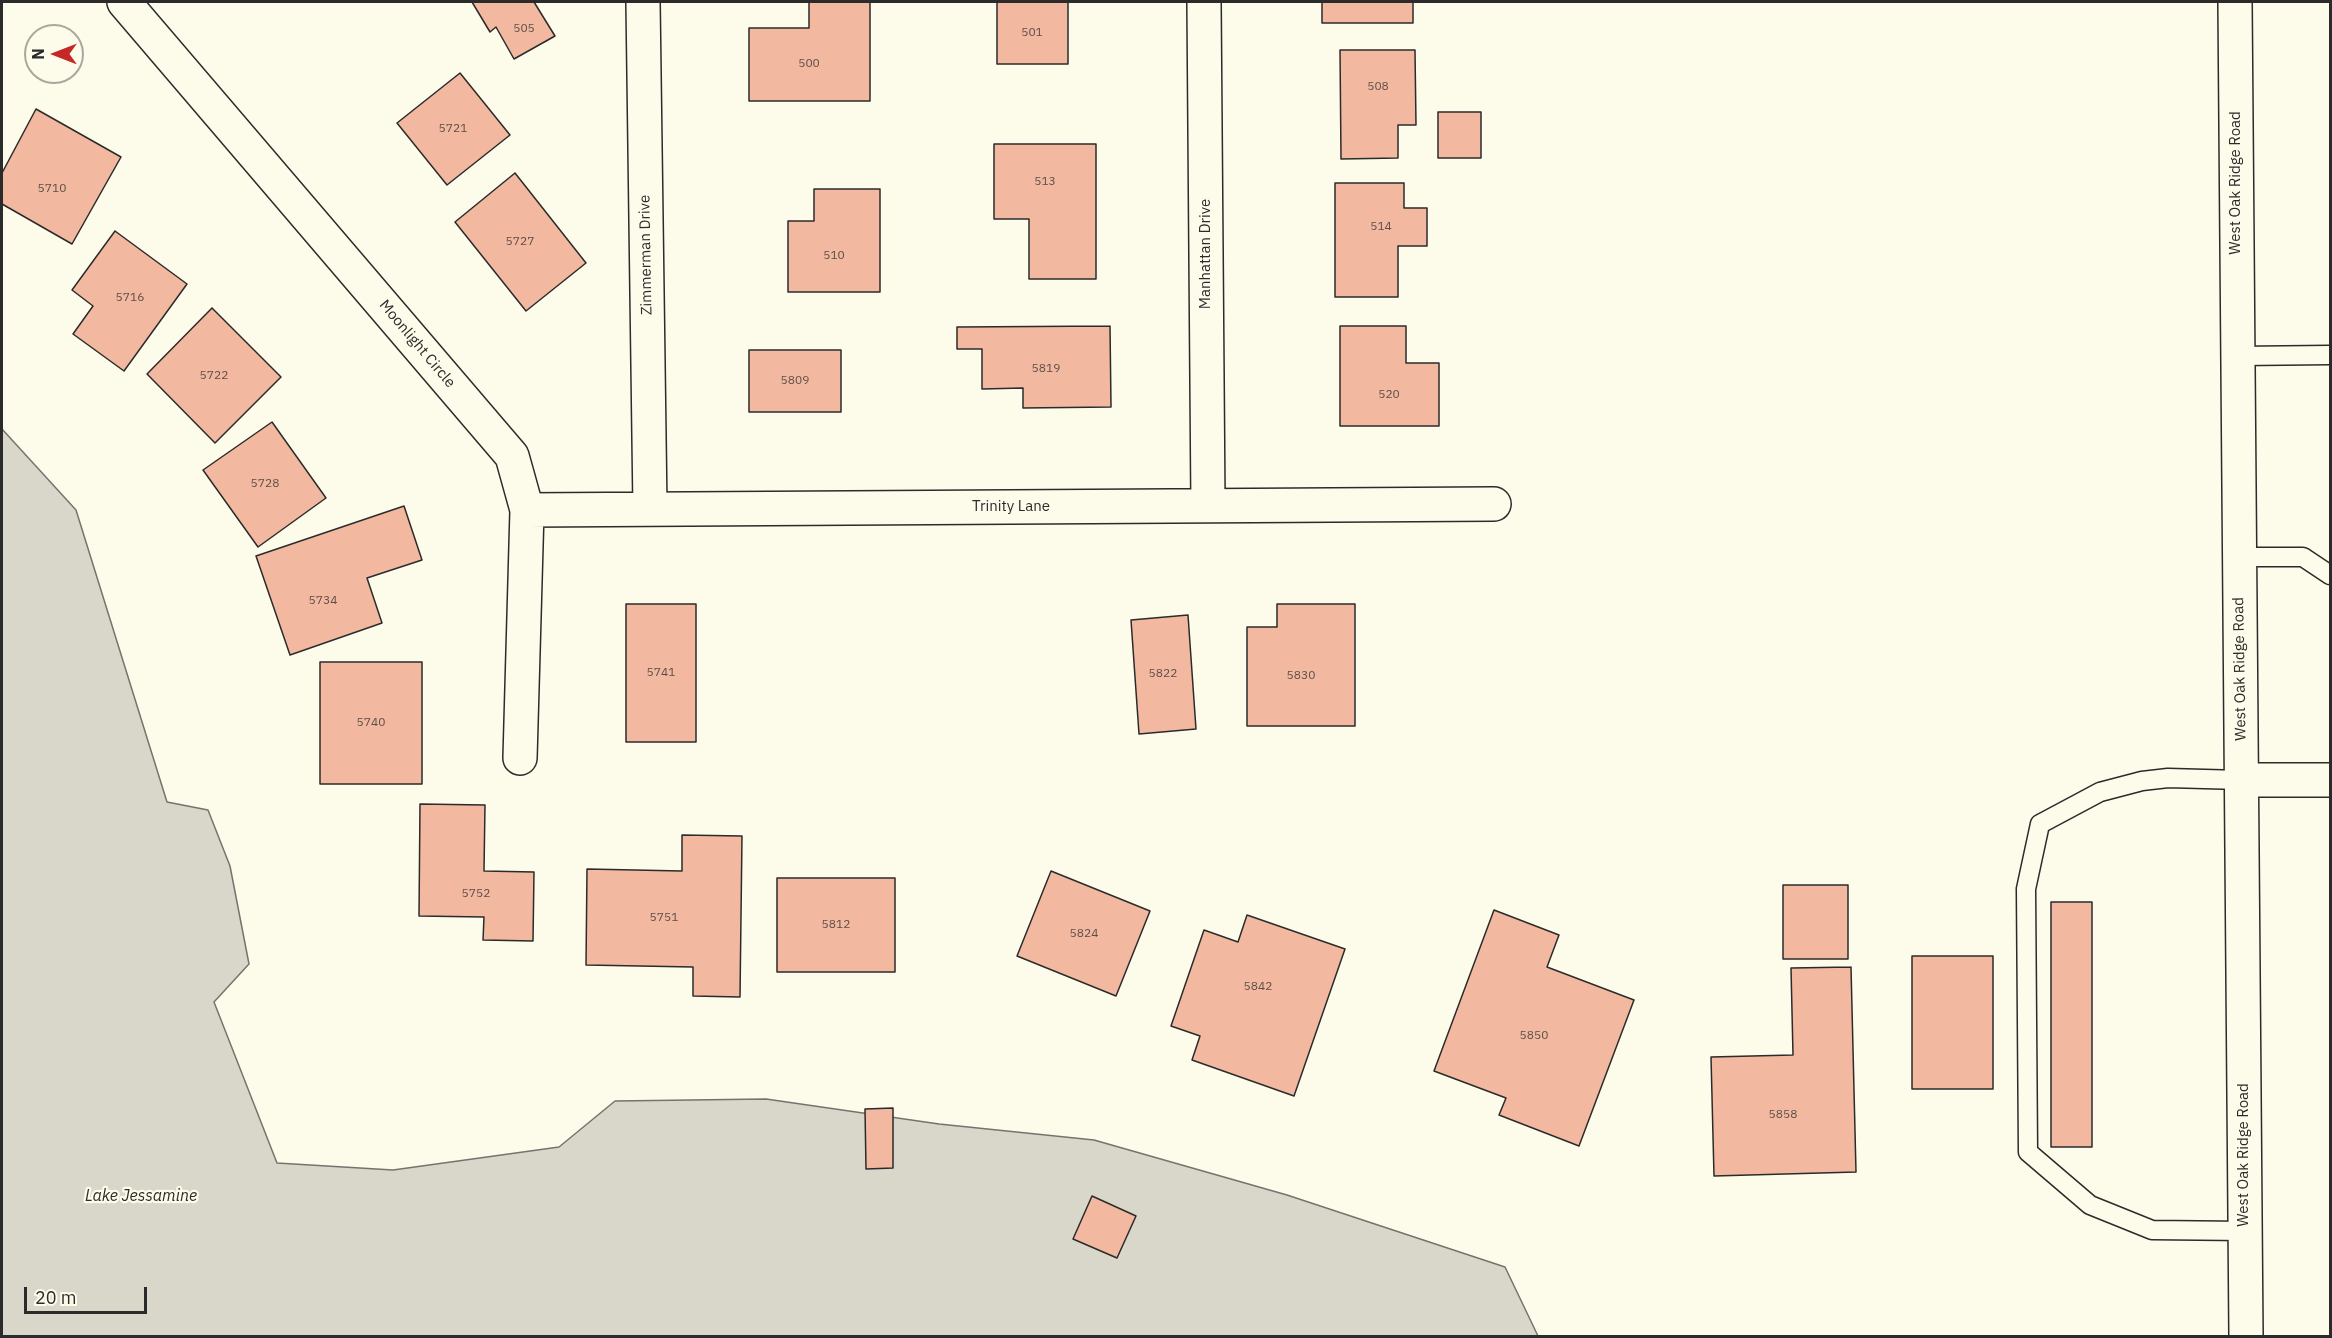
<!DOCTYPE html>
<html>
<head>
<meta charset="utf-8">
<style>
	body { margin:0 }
	#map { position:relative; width:2332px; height:1338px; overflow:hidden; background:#fdfbea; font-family:"IBM Plex Sans",sans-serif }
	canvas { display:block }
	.frame { position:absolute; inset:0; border:3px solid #2b2b2b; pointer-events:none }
	.north { position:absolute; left:24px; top:24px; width:60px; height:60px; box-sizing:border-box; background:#fdfbea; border:2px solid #a9a89e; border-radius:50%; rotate:270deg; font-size:16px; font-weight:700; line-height:24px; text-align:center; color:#2b2b2b }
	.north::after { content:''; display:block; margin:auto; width:21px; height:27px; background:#c62828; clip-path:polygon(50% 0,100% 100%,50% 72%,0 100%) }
	.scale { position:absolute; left:24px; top:1287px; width:123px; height:27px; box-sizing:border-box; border:3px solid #2b2b2b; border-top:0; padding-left:8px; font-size:18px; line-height:21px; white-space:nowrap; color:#2b2b2b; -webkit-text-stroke:4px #fdfbea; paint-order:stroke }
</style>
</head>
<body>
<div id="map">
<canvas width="2332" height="1338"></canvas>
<div class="frame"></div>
<div class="north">N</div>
<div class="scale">20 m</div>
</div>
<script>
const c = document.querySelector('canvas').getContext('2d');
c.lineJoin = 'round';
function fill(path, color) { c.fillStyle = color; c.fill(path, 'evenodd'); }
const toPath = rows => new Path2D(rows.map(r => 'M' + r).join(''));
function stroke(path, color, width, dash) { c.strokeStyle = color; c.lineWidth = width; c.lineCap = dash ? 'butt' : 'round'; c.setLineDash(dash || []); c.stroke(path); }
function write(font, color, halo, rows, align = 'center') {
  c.font = font + ' "IBM Plex Sans",sans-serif'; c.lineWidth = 4.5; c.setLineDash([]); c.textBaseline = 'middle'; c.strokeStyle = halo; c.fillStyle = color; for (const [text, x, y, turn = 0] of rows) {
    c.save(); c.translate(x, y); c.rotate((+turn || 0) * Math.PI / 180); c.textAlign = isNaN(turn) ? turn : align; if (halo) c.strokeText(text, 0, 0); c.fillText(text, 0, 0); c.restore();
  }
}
const water = toPath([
	[2,429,76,510,167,802,208,810,230,866,249,964,214,1002,277,1163,393,1170,559,1147,615,1101,766,1099,939,1124,1094,1140,1287,1195,1505,1267,1538,1336,2,1336,2,429]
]);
const building = toPath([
	[472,2,534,2,555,36,514,59,496,27,490,32,472,2],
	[809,2,870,2,870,101,749,101,749,28,809,28,809,2],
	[997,2,1068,2,1068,64,997,64,997,2],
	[1322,2,1413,2,1413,23,1322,23,1322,2],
	[1340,50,1415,50,1416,125,1398,125,1398,158,1341,159,1340,50],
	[460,73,510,135,447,185,397,123,460,73],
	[36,109,121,157,72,244,2,204,2,173,36,109],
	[1438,112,1481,112,1481,158,1438,158,1438,112],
	[994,144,1096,144,1096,279,1029,279,1029,219,994,219,994,144],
	[515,173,586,263,526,311,455,222,515,173],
	[1335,183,1404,183,1404,208,1427,208,1427,246,1398,246,1398,297,1335,297,1335,183],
	[814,189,880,189,880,292,788,292,788,221,814,221,814,189],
	[115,231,187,284,124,371,73,334,93,306,72,290,115,231],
	[212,308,281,377,215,443,147,374,212,308],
	[1110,326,1111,407,1023,408,1023,388,982,389,982,349,957,349,957,327,1110,326],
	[1340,326,1406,326,1406,363,1439,363,1439,426,1340,426,1340,326],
	[749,350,841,350,841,412,749,412,749,350],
	[272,422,326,498,258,547,203,470,272,422],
	[404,506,422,560,367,578,382,623,290,655,256,556,404,506],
	[626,604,696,604,696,742,626,742,626,604],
	[1277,604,1355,604,1355,726,1247,726,1247,627,1277,627,1277,604],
	[1188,615,1196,729,1139,734,1131,620,1188,615],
	[320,662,422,662,422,784,320,784,320,662],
	[420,804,485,805,484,871,534,872,533,941,483,940,484,917,419,916,420,804],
	[682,835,742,836,740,997,693,996,693,967,586,965,587,869,682,871,682,835],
	[1051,871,1150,911,1116,996,1017,956,1051,871],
	[777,878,895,878,895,972,777,972,777,878],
	[1783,885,1848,885,1848,959,1783,959,1783,885],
	[2051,902,2092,902,2092,1147,2051,1147,2051,902],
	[1494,910,1559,935,1547,967,1634,1000,1579,1146,1499,1115,1506,1098,1434,1071,1494,910],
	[1247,915,1345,949,1294,1096,1192,1060,1200,1036,1171,1026,1204,930,1238,942,1247,915],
	[1912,956,1993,956,1993,1089,1912,1089,1912,956],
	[1851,967,1856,1172,1714,1176,1711,1057,1793,1055,1791,968,1851,967],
	[893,1108,893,1168,866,1169,865,1109,893,1108],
	[1092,1196,1136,1216,1117,1258,1073,1239,1092,1196]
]);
const lane = toPath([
	[2238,356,2330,355],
	[2239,557,2303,557,2330,575],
	[2241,780,2168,778,2142,781,2100,792,2040,824,2026,889,2028,1152,2090,1205,2152,1230,2245,1231]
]);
const street = toPath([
	[124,2,512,456,527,510,520,758],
	[643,2,650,509],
	[1204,2,1208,506],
	[527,510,1494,504]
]);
const secondary = toPath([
	[2235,2,2246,1336],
	[2241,780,2330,780]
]);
const numberNames = [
	["505",524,29],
	["501",1032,33],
	["500",809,64],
	["508",1378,87],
	["5721",453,129],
	["513",1045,182],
	["5710",52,189],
	["514",1381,227],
	["5727",520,242],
	["510",834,256],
	["5716",130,298],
	["5819",1046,369],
	["5722",214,376],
	["5809",795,381],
	["520",1389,395],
	["5728",265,484],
	["5734",323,601],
	["5741",661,673],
	["5822",1163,674],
	["5830",1301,676],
	["5740",371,723],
	["5752",476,894],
	["5751",664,918],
	["5812",836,925],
	["5824",1084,934],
	["5842",1258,987],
	["5850",1534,1036],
	["5858",1783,1115]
];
const streetNames = [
	["West Oak Ridge Road",2236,183,-90],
	["Manhattan Drive",1206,254,-90],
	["Zimmerman Drive",646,255,-91],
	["Moonlight Circle",417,344,50],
	["Trinity Lane",1011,507],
	["West Oak Ridge Road",2240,669,-91],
	["West Oak Ridge Road",2244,1155,-90]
];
const waterNames = [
	["Lake Jessamine",141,1196]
];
fill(water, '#d8d7c9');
stroke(water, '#74746e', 1.5);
fill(building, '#f2b8a0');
stroke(building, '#2b2b2b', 1.5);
stroke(lane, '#2b2b2b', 21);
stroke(street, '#2b2b2b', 36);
stroke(secondary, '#2b2b2b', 36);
stroke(lane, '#fdfbea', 18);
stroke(street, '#fdfbea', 33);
stroke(secondary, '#fdfbea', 33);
write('12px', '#5d4e48', null, numberNames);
write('15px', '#2b2b2b', '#fdfbea', streetNames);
write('italic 16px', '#2b2b2b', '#fdfbea', waterNames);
</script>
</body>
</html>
